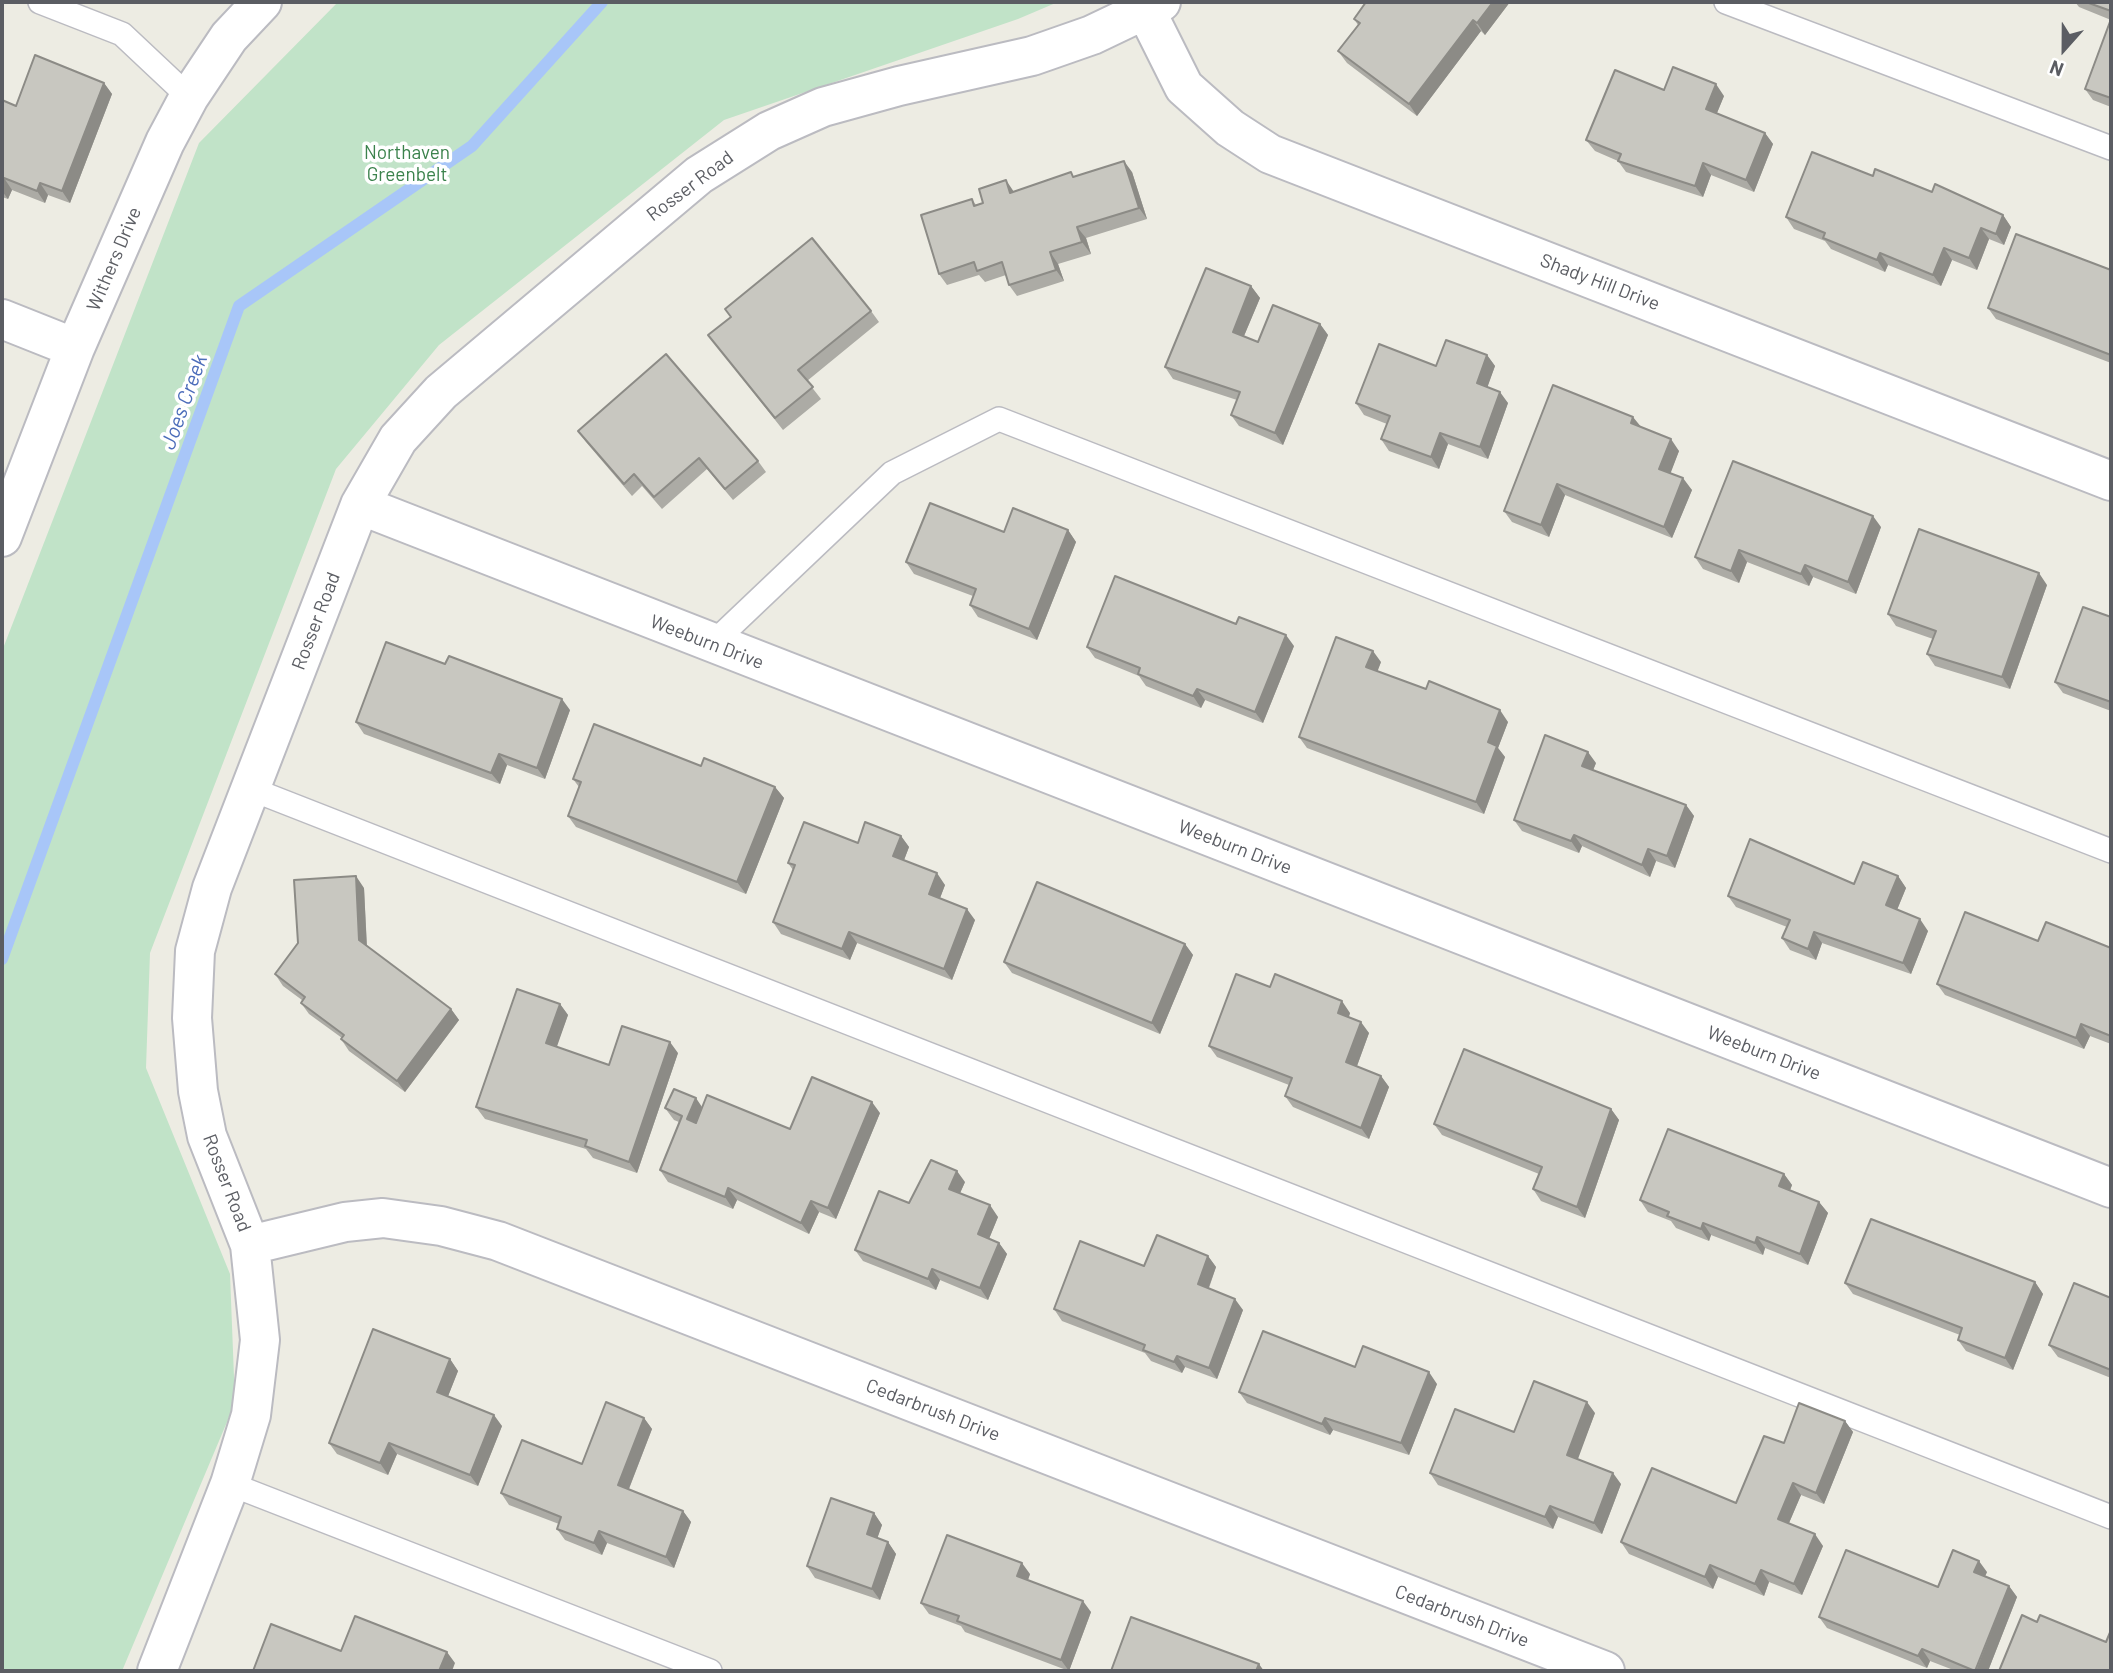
<!DOCTYPE html>
<html>
<head>
<meta charset="utf-8">
<style>
	body { margin:0 }
	#map { position:relative; width:2113px; height:1673px; overflow:hidden; background:#edece3; font-family:Barlow,sans-serif }
	canvas { display:block }
	.frame { position:absolute; inset:0; border:4px solid #5b5d63; pointer-events:none }
	.north { position:absolute; left:2029px; top:14px; width:70px; height:70px; -webkit-text-stroke:5px #fff; paint-order:stroke; rotate:201deg; font-size:19px; font-weight:700; line-height:28px; text-align:center; color:#5b5d63 }
	.north::after { content:''; display:block; margin:auto; width:24px; height:32px; background:#5b5d63; clip-path:polygon(50% 0,100% 100%,50% 72%,0 100%) }
</style>
</head>
<body>
<div id="map">
<canvas width="2113" height="1673"></canvas>
<div class="frame"></div>
<div class="north">N</div>
</div>
<script>
const c = document.querySelector('canvas').getContext('2d');
c.lineJoin = 'round';
function fill(path, color) { c.fillStyle = color; c.fill(path, 'evenodd'); }
const toPath = rows => new Path2D(rows.map(r => 'M' + r).join(''));
function stroke(path, color, width, dash) { c.strokeStyle = color; c.lineWidth = width; c.lineCap = dash ? 'butt' : 'round'; c.setLineDash(dash || []); c.stroke(path); }
function write(font, color, halo, rows, align = 'center') {
  c.font = font + ' Barlow,sans-serif'; c.lineWidth = 7; c.setLineDash([]); c.textBaseline = 'middle'; c.strokeStyle = halo; c.fillStyle = color; for (const [text, x, y, turn = 0] of rows) {
    c.save(); c.translate(x, y); c.rotate((+turn || 0) * Math.PI / 180); c.textAlign = isNaN(turn) ? turn : align; if (halo) c.strokeText(text, 0, 0); c.fillText(text, 0, 0); c.restore();
  }
}
const green = toPath([
	[338,2,1058,2,1018,19,724,120,439,345,336,469,150,953,146,1068,230,1274,235,1403,122,1671,2,1671,2,651,199,143]
]);
const stream = toPath([
	[2,959,239,306,472,146,602,2]
]);
const service = toPath([
	[40,2,122,34,189,97],
	[1726,2,2111,148],
	[712,644,892,473,999,419,2111,851],
	[251,789,2111,1517],
	[230,1484,710,1671]
]);
const minor = toPath([
	[1146,11,1184,87,1230,128,1270,154,2111,481],
	[2,319,75,348],
	[360,505,2111,1188],
	[2,537,75,348,165,142,189,97,229,37,262,2],
	[250,1245,345,1222,383,1218,441,1226,498,1241,1605,1671],
	[157,1671,230,1484,251,1415,260,1340,250,1245,207,1136,198,1091,192,1018,195,951,212,888,360,505,398,439,441,392,699,175,769,131,823,107,899,86,1032,56,1092,35,1161,2]
]);
const wall = toPath([
	[1510,2,1485,35,1481,31,1417,116,1347,63,1338,51,1358,25,1354,19],
	[2075,2,2111,2,2111,107,2093,100,2085,89,2111,20,2079,7],
	[104,83,112,94,70,203,48,195,45,203,12,190,8,199,2,197,2,100,16,106],
	[1664,90,1724,96,1717,113,1765,133,1773,144,1754,192,1711,175,1703,197,1626,172,1618,161,1595,151,1586,140],
	[1132,172,1147,219,1086,238,1091,254,1058,264,1064,281,1017,296,1009,285,1006,275,985,282,979,275,947,285,939,274,972,199,976,205,1014,192,1074,176],
	[1873,176,1932,192,2003,215,2011,227,2004,245,1989,239,1977,270,1952,260,1941,286,1888,265,1885,272,1831,249,1825,241,1794,229,1786,217],
	[2111,270,2111,363,1996,319,1988,308],
	[1251,286,1260,298,1244,336,1258,342,1320,324,1328,335,1283,445,1239,426,1231,415,1237,400,1173,379,1165,367],
	[871,311,879,322,807,381,821,399,783,430,708,335],
	[1487,355,1495,366,1487,387,1508,403,1488,459,1448,444,1439,469,1389,451,1381,439,1387,424,1364,415,1356,403,1436,366],
	[1641,427,1679,451,1670,473,1692,490,1672,538,1565,495,1549,537,1512,522,1504,511],
	[578,431,758,461,766,472,733,500,707,469,662,509,642,486,632,496,586,442],
	[1881,527,1856,594,1813,577,1809,586,1747,562,1739,583,1703,569,1695,557],
	[1068,530,1076,542,1037,640,978,617,970,605,973,596,914,574,906,562,1004,532],
	[2047,585,2010,689,1935,666,1927,654,1933,639,1896,626,1888,614],
	[2111,617,2111,711,2063,693,2055,682],
	[1294,646,1263,723,1205,700,1201,708,1146,686,1139,676,1095,658,1087,647],
	[1381,662,1377,671,1508,722,1498,748,1505,757,1484,814,1307,748,1299,737],
	[570,710,545,779,507,765,500,784,364,734,356,722],
	[1596,763,1593,770,1686,805,1694,816,1675,868,1656,861,1650,877,1582,846,1579,853,1522,831,1514,820],
	[701,766,775,787,784,798,746,894,576,827,568,816,579,787,573,779],
	[901,836,909,847,904,860,945,885,940,898,975,920,952,980,857,943,850,960,781,934,773,922,793,870,788,863,858,843],
	[1898,876,1906,888,1897,910,1928,931,1911,974,1822,943,1816,960,1790,950,1782,938,1787,927,1736,907,1728,896,1854,884],
	[364,888,367,946,451,1009,459,1020,405,1092,349,1051,341,1039,342,1038,309,1014,301,1003,302,1000,283,986,275,974],
	[2038,941,2111,948,2111,1044,2090,1036,2084,1049,1945,995,1937,984],
	[1185,944,1193,955,1160,1034,1012,973,1004,962],
	[1270,987,1350,1013,1349,1017,1369,1033,1357,1066,1381,1076,1389,1087,1369,1139,1293,1107,1285,1096,1289,1085,1217,1057,1209,1046],
	[560,1004,568,1015,556,1047,609,1065,678,1053,637,1173,593,1158,586,1149,485,1119,476,1107],
	[665,1108,702,1108,790,1129,880,1113,836,1219,819,1212,809,1234,737,1200,733,1209,668,1182,660,1170,679,1122,674,1120],
	[1611,1109,1619,1120,1585,1218,1541,1201,1533,1189,1539,1174,1442,1135,1434,1124],
	[1784,1174,1792,1185,1790,1190,1819,1202,1828,1213,1808,1265,1765,1248,1763,1255,1711,1235,1709,1241,1676,1228,1671,1221,1648,1212,1640,1200],
	[965,1182,960,1193,998,1217,989,1239,999,1243,1007,1254,988,1300,940,1280,936,1290,863,1261,855,1250,909,1203],
	[1208,1256,1216,1267,1209,1288,1243,1310,1217,1379,1185,1367,1182,1373,1151,1361,1145,1353,1062,1321,1054,1309,1144,1266],
	[2035,1282,2043,1294,2013,1370,1966,1351,1958,1340,1960,1335,1853,1294,1845,1283],
	[2111,1298,2111,1378,2058,1357,2049,1345],
	[450,1359,458,1371,448,1396,502,1426,478,1486,397,1454,388,1475,337,1454,329,1443],
	[1355,1367,1437,1384,1409,1455,1333,1430,1330,1435,1247,1403,1239,1392],
	[1595,1413,1577,1459,1621,1484,1602,1534,1558,1517,1553,1529,1438,1485,1430,1473,1514,1432],
	[644,1418,652,1429,629,1489,683,1511,691,1522,674,1568,607,1543,602,1555,565,1540,557,1529,559,1524,509,1505,501,1493,582,1464],
	[1845,1421,1853,1432,1824,1504,1801,1495,1789,1523,1823,1546,1802,1595,1769,1582,1764,1596,1718,1577,1713,1589,1629,1554,1621,1542,1736,1503,1784,1443],
	[874,1513,882,1525,877,1538,888,1542,896,1554,880,1600,815,1578,807,1566],
	[1987,1572,1985,1576,2009,1586,2017,1597,1988,1671,1956,1671,1930,1661,1927,1668,1827,1628,1819,1617,1938,1587],
	[1030,1574,1028,1580,1091,1612,1069,1671,965,1632,961,1626,929,1614,921,1603]
]);
const shadedWall = toPath([
	[1493,2,1510,2,1485,35,1477,23],
	[1473,20,1481,31,1417,116,1409,104],
	[104,83,112,94,70,203,62,191],
	[1716,84,1724,96,1714,120,1706,109],
	[1765,133,1773,144,1754,192,1746,180],
	[1124,161,1132,172,1147,219,1139,208],
	[1703,163,1711,175,1703,197,1695,186],
	[4,178,12,190,8,199,2,191,2,183],
	[1006,180,1014,192,1010,193],
	[40,183,48,195,45,203,37,191],
	[2003,215,2011,227,2004,245,1996,234],
	[1077,227,1086,238,1091,254,1082,242],
	[1981,228,1989,239,1977,270,1969,258],
	[1944,248,1952,260,1941,286,1933,275],
	[1050,252,1058,264,1064,281,1056,270],
	[1880,253,1888,265,1885,272,1877,260],
	[1251,286,1260,298,1241,343,1233,332],
	[1320,324,1328,335,1283,445,1275,433],
	[1487,355,1495,366,1485,394,1477,383],
	[1500,392,1508,403,1488,459,1480,447],
	[1633,417,1642,428,1631,423],
	[1440,433,1448,444,1439,469,1431,457],
	[1671,439,1679,451,1668,480,1659,469],
	[1683,478,1692,490,1672,538,1664,527],
	[1557,484,1565,495,1549,537,1541,525],
	[1873,516,1881,527,1856,594,1848,582],
	[1068,530,1076,542,1037,640,1029,629],
	[1739,550,1747,562,1739,583,1731,571],
	[1805,565,1813,577,1809,586,1801,574],
	[2039,573,2047,585,2010,689,2002,677],
	[1286,635,1294,646,1263,723,1255,712],
	[1373,651,1381,662,1375,678,1366,667],
	[1197,689,1205,700,1201,708,1193,696],
	[562,699,570,710,545,779,537,768],
	[1500,710,1508,722,1498,748,1505,757,1484,814,1476,802,1488,742],
	[1588,752,1596,763,1590,778,1582,766],
	[499,754,507,765,500,784,491,773],
	[775,787,784,798,746,894,737,882],
	[1686,805,1694,816,1675,868,1667,856],
	[1574,835,1582,846,1579,853,1571,841],
	[901,836,909,847,901,868,893,856],
	[1648,849,1656,861,1650,877,1642,865],
	[937,873,945,885,937,906,929,894],
	[356,876,364,888,367,951,359,940],
	[1898,876,1906,888,1894,917,1886,905],
	[967,909,975,920,952,980,944,969],
	[1920,919,1928,931,1911,974,1903,963],
	[849,932,857,943,850,960,842,949],
	[1814,932,1822,943,1816,960,1808,949],
	[1185,944,1193,955,1160,1034,1152,1023],
	[1342,1001,1350,1013,1346,1024,1338,1013],
	[560,1004,568,1015,554,1055,546,1043],
	[451,1009,459,1020,405,1092,397,1081],
	[1361,1022,1369,1033,1354,1074,1346,1062],
	[2081,1024,2090,1036,2084,1049,2076,1038],
	[670,1042,678,1053,637,1173,629,1162],
	[1381,1076,1389,1087,1369,1139,1361,1128],
	[696,1098,704,1110,695,1130,687,1119],
	[872,1102,880,1113,836,1219,828,1208],
	[1611,1109,1619,1120,1585,1218,1577,1207],
	[957,1171,965,1182,957,1200,949,1189],
	[1784,1174,1792,1185,1787,1198,1779,1186],
	[728,1188,737,1200,733,1209,725,1197],
	[811,1201,819,1212,809,1234,801,1223],
	[1819,1202,1828,1213,1808,1265,1800,1254],
	[990,1205,998,1217,986,1246,978,1234],
	[1703,1223,1711,1235,1709,1241,1701,1229],
	[1757,1237,1765,1248,1763,1255,1755,1243],
	[999,1243,1007,1254,988,1300,980,1288],
	[1208,1256,1216,1267,1206,1295,1198,1284],
	[932,1269,940,1280,936,1290,928,1279],
	[2035,1282,2043,1294,2013,1370,2005,1358],
	[1235,1299,1243,1310,1217,1379,1209,1368],
	[1177,1356,1185,1367,1182,1373,1174,1362],
	[450,1359,458,1371,445,1404,437,1392],
	[1429,1372,1437,1384,1409,1455,1401,1443],
	[1587,1402,1595,1413,1575,1467,1567,1455],
	[494,1415,502,1426,478,1486,470,1475],
	[644,1418,652,1429,626,1496,618,1485],
	[1325,1418,1333,1430,1330,1435,1322,1424],
	[1845,1421,1853,1432,1824,1504,1816,1493],
	[389,1443,397,1454,388,1475,380,1463],
	[1613,1473,1621,1484,1602,1534,1594,1523],
	[1793,1483,1801,1495,1786,1530,1778,1519],
	[1550,1506,1558,1517,1553,1529,1545,1517],
	[683,1511,691,1522,674,1568,666,1557],
	[874,1513,882,1525,875,1545,867,1534],
	[599,1531,607,1543,602,1555,594,1543],
	[1815,1534,1823,1546,1802,1595,1794,1584],
	[888,1542,896,1554,880,1600,872,1589],
	[1979,1561,1987,1572,1982,1583,1974,1572],
	[1022,1563,1030,1574,1025,1588,1017,1576],
	[1710,1565,1718,1577,1713,1589,1705,1577],
	[1761,1570,1769,1582,1764,1596,1755,1584],
	[2009,1586,2017,1597,1988,1671,1976,1671],
	[1083,1601,1091,1612,1069,1671,1061,1660],
	[1922,1649,1930,1661,1927,1668,1918,1656],
	[447,1652,455,1663,452,1671,439,1671],
	[1259,1664,1264,1671,1256,1671]
]);
const building = toPath([
	[1366,2,1493,2,1477,23,1473,20,1409,104,1338,51,1360,23,1354,19,1366,2],
	[2086,2,2111,2,2111,11,2086,2],
	[2111,19,2111,98,2085,89,2111,19],
	[35,55,104,83,62,191,40,183,37,191,4,178,2,183,2,100,16,106,35,55],
	[1673,67,1716,84,1706,109,1765,133,1746,180,1703,163,1695,186,1618,161,1621,154,1586,140,1615,70,1664,90,1673,67],
	[1812,152,1873,176,1875,169,1932,192,1935,184,2003,215,1996,234,1981,228,1969,258,1944,248,1933,275,1880,253,1877,260,1823,238,1825,233,1786,217,1812,152],
	[1124,161,1139,208,1077,227,1082,242,1050,252,1056,270,1009,285,1002,262,977,271,974,262,939,274,921,215,972,199,974,206,983,203,979,189,1006,180,1010,193,1071,172,1073,177,1124,161],
	[2016,234,2111,270,2111,355,1988,308,2016,234],
	[812,238,871,311,798,370,813,387,775,418,708,335,731,317,725,309,812,238],
	[1206,268,1251,286,1233,332,1258,342,1273,305,1320,324,1275,433,1231,415,1240,392,1165,367,1206,268],
	[1446,340,1487,355,1477,383,1500,392,1480,447,1440,433,1431,457,1381,439,1390,416,1356,403,1379,344,1436,366,1446,340],
	[666,354,758,461,725,489,699,458,654,497,634,474,624,484,578,431,666,354],
	[1553,385,1633,417,1631,423,1671,439,1659,469,1683,478,1664,527,1557,484,1541,525,1504,511,1553,385],
	[1733,461,1873,516,1848,582,1805,565,1801,574,1739,550,1731,571,1695,557,1733,461],
	[930,503,1004,532,1013,508,1068,530,1029,629,970,605,976,589,906,562,930,503],
	[1919,529,2039,573,2002,677,1927,654,1936,631,1888,614,1919,529],
	[1115,576,1236,624,1239,617,1286,635,1255,712,1197,689,1193,696,1138,674,1140,668,1087,647,1115,576],
	[2083,607,2111,617,2111,702,2055,682,2083,607],
	[1336,637,1373,651,1366,667,1426,689,1429,681,1500,710,1488,742,1497,746,1476,802,1299,737,1336,637],
	[386,642,445,664,449,656,562,699,537,768,499,754,491,773,356,722,386,642],
	[594,724,701,766,704,758,775,787,737,882,568,816,581,782,573,779,594,724],
	[1545,735,1588,752,1582,766,1686,805,1667,856,1648,849,1642,865,1574,835,1571,841,1514,820,1545,735],
	[804,822,858,843,865,822,901,836,893,856,937,873,929,894,967,909,944,969,849,932,842,949,773,922,795,865,788,863,804,822],
	[1750,839,1854,884,1863,862,1898,876,1886,905,1920,919,1903,963,1814,932,1808,949,1782,938,1790,920,1728,896,1750,839],
	[356,876,359,940,451,1009,397,1081,341,1039,344,1035,301,1003,305,997,275,974,298,943,294,880,356,876],
	[1037,882,1185,944,1152,1023,1004,962,1037,882],
	[1965,912,2038,941,2046,922,2111,948,2111,1036,2081,1024,2076,1038,1937,984,1965,912],
	[1236,974,1270,987,1275,974,1342,1001,1338,1013,1361,1022,1346,1062,1381,1076,1361,1128,1285,1096,1292,1078,1209,1046,1236,974],
	[517,989,560,1004,546,1043,609,1065,622,1026,670,1042,629,1162,585,1146,587,1140,476,1107,517,989],
	[1464,1049,1611,1109,1577,1207,1533,1189,1542,1167,1434,1124,1464,1049],
	[812,1077,872,1102,828,1208,811,1201,801,1223,728,1188,725,1197,660,1170,682,1116,665,1108,674,1089,696,1098,687,1119,696,1123,707,1095,790,1129,812,1077],
	[1668,1129,1784,1174,1779,1186,1819,1202,1800,1254,1757,1237,1755,1243,1703,1223,1701,1229,1667,1216,1669,1212,1640,1200,1668,1129],
	[931,1160,957,1171,949,1189,990,1205,978,1234,999,1243,980,1288,932,1269,928,1279,855,1250,879,1191,909,1203,931,1160],
	[1871,1219,2035,1282,2005,1358,1958,1340,1962,1328,1845,1283,1871,1219],
	[1157,1235,1208,1256,1198,1284,1235,1299,1209,1368,1177,1356,1174,1362,1143,1350,1145,1345,1054,1309,1080,1241,1144,1266,1157,1235],
	[2074,1283,2111,1298,2111,1370,2049,1345,2074,1283],
	[373,1329,450,1359,437,1392,494,1415,470,1475,389,1443,380,1463,329,1443,373,1329],
	[1263,1331,1355,1367,1363,1346,1429,1372,1401,1443,1325,1418,1322,1424,1239,1392,1263,1331],
	[1534,1381,1587,1402,1567,1455,1613,1473,1594,1523,1550,1506,1545,1517,1430,1473,1455,1409,1514,1432,1534,1381],
	[606,1402,644,1418,618,1485,683,1511,666,1557,599,1531,594,1543,557,1529,561,1517,501,1493,522,1440,582,1464,606,1402],
	[1799,1403,1845,1421,1816,1493,1793,1483,1778,1519,1815,1534,1794,1584,1761,1570,1755,1584,1710,1565,1705,1577,1621,1542,1652,1468,1736,1503,1764,1436,1784,1443,1799,1403],
	[831,1498,874,1513,867,1534,888,1542,872,1589,807,1566,831,1498],
	[947,1535,1022,1563,1017,1576,1083,1601,1061,1660,957,1621,959,1616,921,1603,947,1535],
	[1846,1550,1938,1587,1953,1550,1979,1561,1974,1572,2009,1586,1975,1671,1922,1649,1918,1656,1819,1617,1846,1550],
	[2022,1615,2037,1622,2040,1615,2106,1642,2111,1630,2111,1671,1999,1671,2022,1615],
	[355,1616,447,1652,439,1671,253,1671,271,1624,341,1651,355,1616],
	[1131,1617,1259,1664,1256,1671,1111,1671,1131,1617]
]);
const parkNames = [
	["Northaven",407,153],
	["Greenbelt",407,175]
];
const streetNames = [
	["Rosser Road",690,186,-37],
	["Withers Drive",114,259,-67],
	["Shady Hill Drive",1600,282,21],
	["Rosser Road",316,621,-69],
	["Weeburn Drive",707,642,21],
	["Weeburn Drive",1235,847,21],
	["Weeburn Drive",1764,1053,21],
	["Rosser Road",227,1183,69],
	["Cedarbrush Drive",933,1410,21],
	["Cedarbrush Drive",1462,1616,21]
];
const waterNames = [
	["Joes Creek",184,402,-70]
];
fill(green, '#c1e3c8');
stroke(stream, '#a8c6f8', 12);
stroke(service, '#bbbbc1', 26);
stroke(minor, '#bbbbc1', 42);
stroke(service, '#fff', 23);
stroke(minor, '#fff', 38);
fill(wall, '#acaba5');
fill(shadedWall, '#8c8b86');
fill(building, '#c8c7c0');
stroke(building, '#8c8b86', 2);
write('19px', '#3b824c', '#fff', parkNames);
write('19px', '#5b5d63', '#fff', streetNames);
write('italic 21px', '#4c6dba', '#fff', waterNames);
</script>
</body>
</html>
